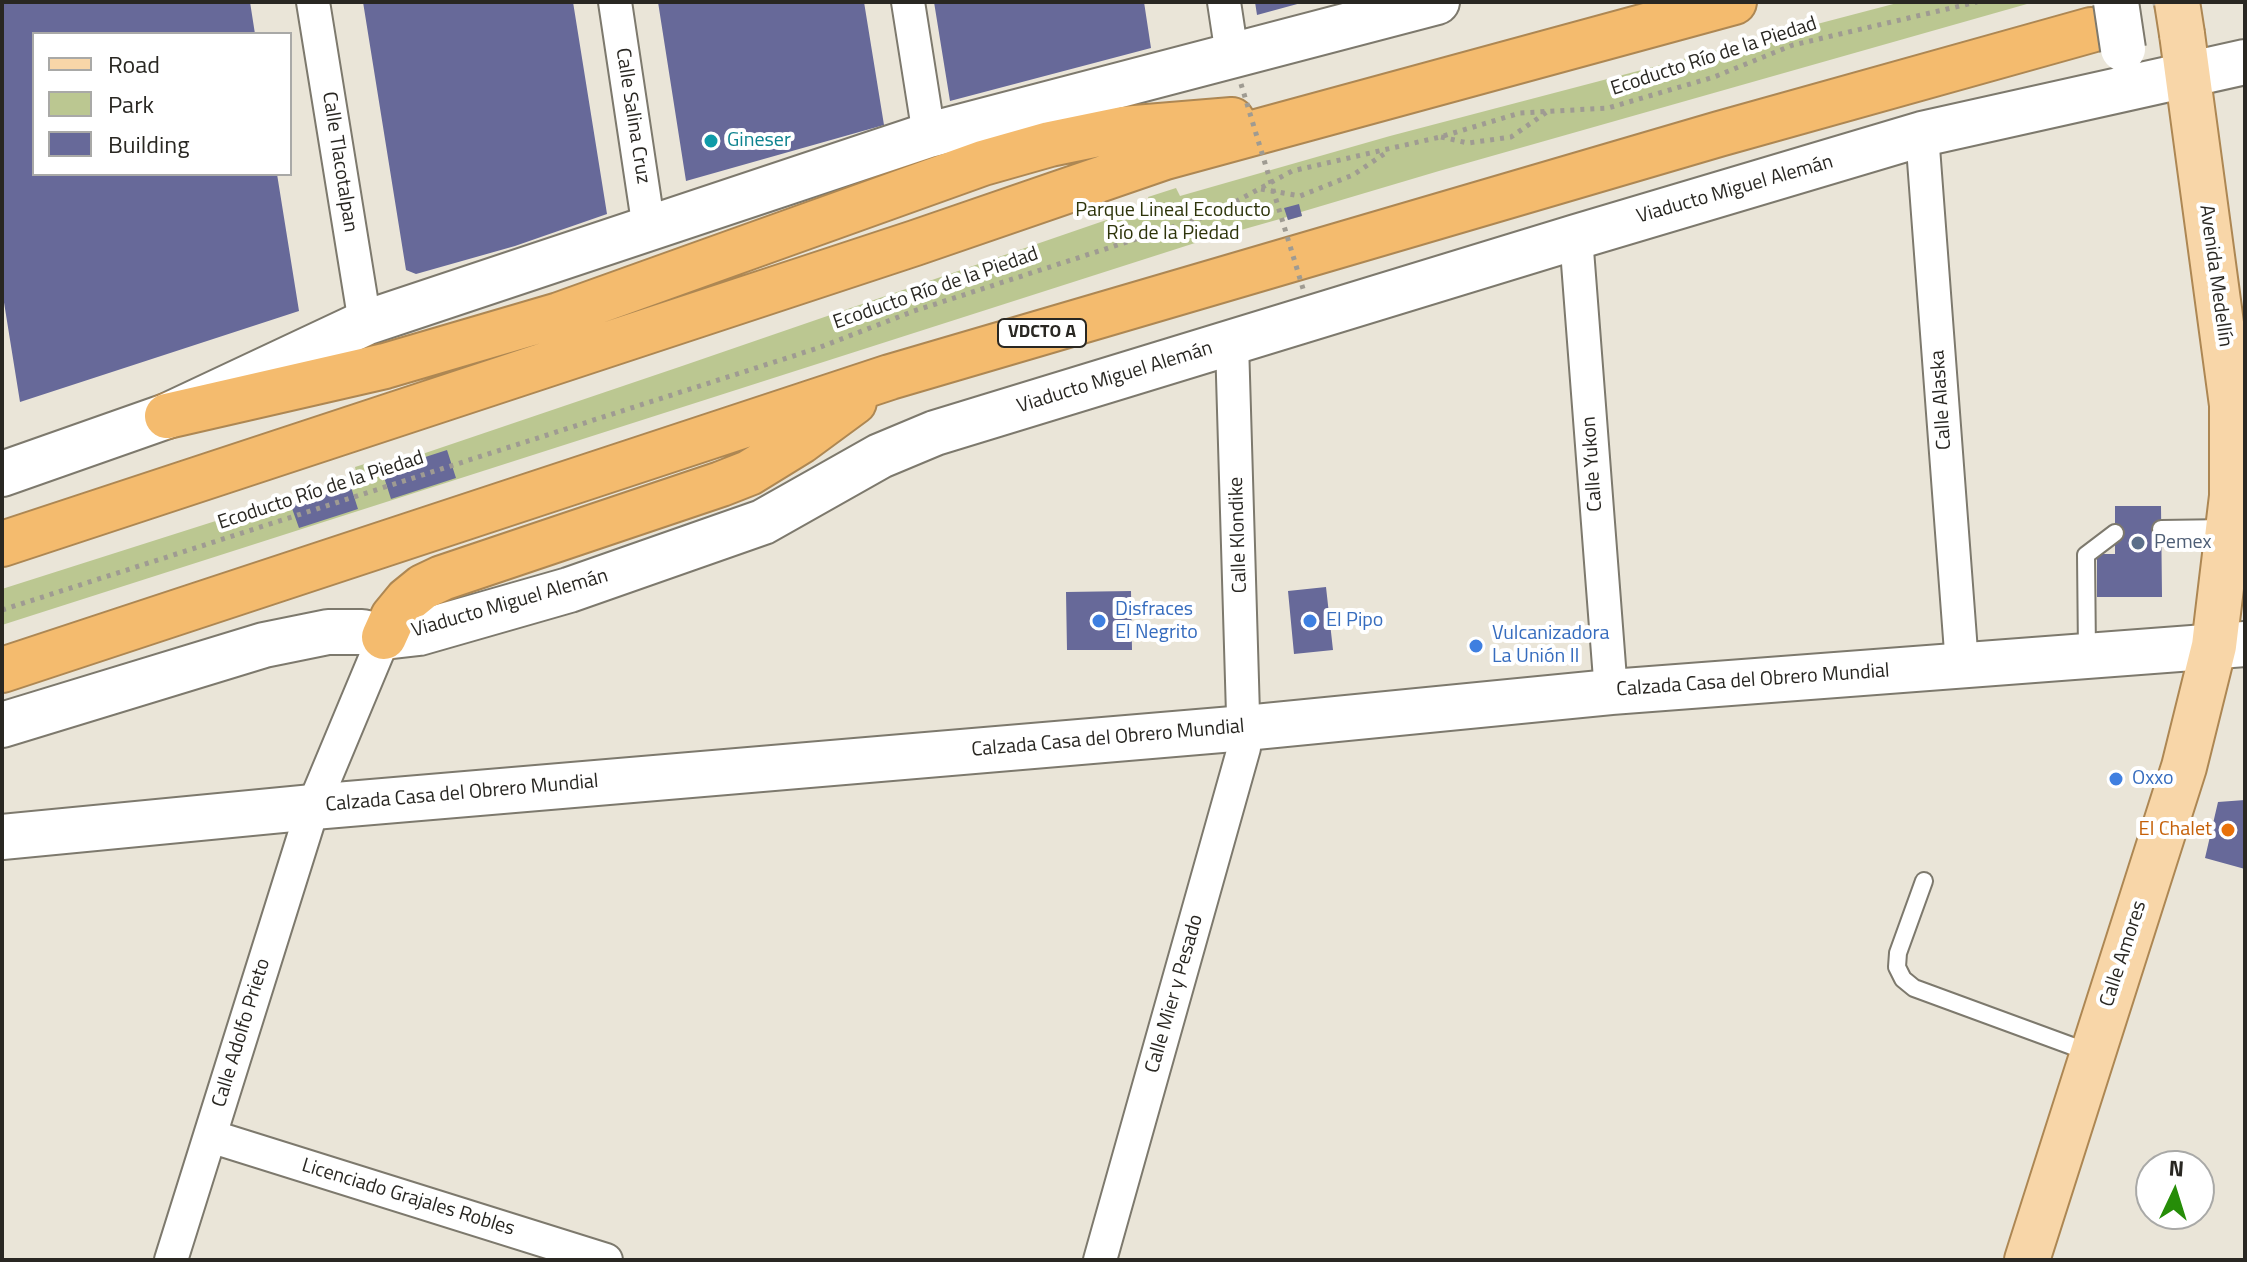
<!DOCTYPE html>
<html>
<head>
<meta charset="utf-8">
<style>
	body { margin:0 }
	#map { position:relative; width:2247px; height:1262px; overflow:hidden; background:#eae5d8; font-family:"Titillium Web",sans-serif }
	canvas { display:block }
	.frame { position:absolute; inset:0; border:4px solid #292722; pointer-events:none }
	.legend { position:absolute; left:32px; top:32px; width:260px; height:144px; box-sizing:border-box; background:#fff; border:2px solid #a9a9a7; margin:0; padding:10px 14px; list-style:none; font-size:24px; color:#292722 }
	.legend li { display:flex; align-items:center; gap:16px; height:40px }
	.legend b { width:40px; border:2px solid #a9a9a7 }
	.north { position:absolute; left:2135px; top:1150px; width:80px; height:80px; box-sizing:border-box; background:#fff; border:2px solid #a9a9a7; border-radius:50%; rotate:4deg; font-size:22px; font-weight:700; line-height:32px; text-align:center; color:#292722 }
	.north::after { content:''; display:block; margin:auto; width:28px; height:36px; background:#268d08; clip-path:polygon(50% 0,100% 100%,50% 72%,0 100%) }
</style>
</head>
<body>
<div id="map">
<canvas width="2247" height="1262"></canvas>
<div class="frame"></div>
<ul class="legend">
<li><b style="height:10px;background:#f8d6a8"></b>Road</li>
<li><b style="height:22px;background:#bbc791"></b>Park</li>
<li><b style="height:22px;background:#676999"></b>Building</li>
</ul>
<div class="north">N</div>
</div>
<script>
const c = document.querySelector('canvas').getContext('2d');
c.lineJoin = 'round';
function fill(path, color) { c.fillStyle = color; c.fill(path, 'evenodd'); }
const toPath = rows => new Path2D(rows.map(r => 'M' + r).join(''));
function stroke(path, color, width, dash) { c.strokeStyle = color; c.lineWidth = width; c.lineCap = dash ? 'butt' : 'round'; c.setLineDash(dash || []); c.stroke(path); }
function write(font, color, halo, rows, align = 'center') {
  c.font = font + ' "Titillium Web",sans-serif'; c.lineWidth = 8; c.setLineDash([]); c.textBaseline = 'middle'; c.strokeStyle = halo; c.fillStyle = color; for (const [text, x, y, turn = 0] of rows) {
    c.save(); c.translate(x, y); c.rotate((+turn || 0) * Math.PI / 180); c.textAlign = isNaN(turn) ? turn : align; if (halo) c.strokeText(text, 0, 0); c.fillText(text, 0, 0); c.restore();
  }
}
const green = toPath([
	[1901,2,2034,2,1439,171,1301,212,1302,216,1288,220,1287,217,1195,243,2,625,2,589,357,476,355,467,377,460,381,468,685,365,1150,205,1148,197,1176,188,1180,196,1390,136]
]);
const building = toPath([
	[2,2,250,2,255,34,34,34,34,174,277,174,299,311,20,402,2,290],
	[363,2,573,2,607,214,515,246,416,274,406,270],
	[658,2,864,2,884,125,686,181],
	[934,2,1144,2,1151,48,950,101],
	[1255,2,1300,2,1301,3,1257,15],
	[1299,204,1302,216,1288,220,1284,208],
	[447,450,456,478,391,499,382,471],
	[349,481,358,509,299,528,289,500],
	[2115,506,2161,506,2162,597,2097,597,2097,554,2115,554],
	[1326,587,1333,650,1294,654,1288,591],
	[1131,591,1132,650,1067,650,1066,592],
	[2245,800,2245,869,2205,858,2218,802]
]);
const motorwayTunnel = toPath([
	[2091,30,2199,2]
]);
const path = toPath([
	[1441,137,1468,143,1511,137,1547,112],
	[1261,189,1300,196,1353,175,1387,152],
	[2,610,818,348,914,311,1213,214,1292,171,1440,137,1520,113,1608,108,1714,77,1793,45,1977,2]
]);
const service = toPath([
	[2161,529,2228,528],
	[2087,653,2086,555,2115,533],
	[1924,881,1898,953,1897,967,1903,979,1914,988,2091,1053]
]);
const minor = toPath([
	[313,2,365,323],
	[615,2,649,229],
	[908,2,929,135],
	[1224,2,1232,55],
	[1922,134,1962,665],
	[1576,237,1611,692],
	[210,1136,606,1260],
	[171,1260,313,807,384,637],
	[1100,1260,1244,748,1232,343]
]);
const secondary = toPath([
	[2,474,167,416,365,323,929,135,1437,2],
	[2,725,264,645,328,632,362,632,384,637,419,633,569,590,763,522,880,456,935,433,1576,237,1922,134,2245,62],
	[2,837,313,807,1245,728,1611,692,2245,644]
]);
const primary = toPath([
	[2027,1260,2184,767,2214,646,2232,496,2232,405,2182,34]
]);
const motorway = toPath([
	[167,416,385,366,559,315,983,163,1050,144,1123,129,1232,120],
	[2,544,915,243,1165,157,1734,2],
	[384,637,393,617,407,600,423,587,442,578,721,484,749,473,801,441,854,402],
	[2,670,890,377,1719,134,2091,30]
]);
const pathBridge = toPath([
	[1241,84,1304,292]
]);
const secondaryBridge = toPath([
	[2116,2,2123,49]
]);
const primaryBridge = toPath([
	[2177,2,2182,34]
]);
const markers = [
	[711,141,8,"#0f9aa8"],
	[2138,543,8,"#5c6f8a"],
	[1099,621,8,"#3f7fe0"],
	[1310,621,8,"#3f7fe0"],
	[1476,646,8,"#3f7fe0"],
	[2116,779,8,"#3f7fe0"],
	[2228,830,8,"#e8710a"]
];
const shields = [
	[1042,333,88]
];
const shieldNames = [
	["VDCTO A",1042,333]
];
const streetNames = [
	["Ecoducto Río de la Piedad",1714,57,-18],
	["Calle Salina Cruz",632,116,81],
	["Calle Tlacotalpan",339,162,81],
	["Viaducto Miguel Alemán",1735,190,-16],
	["Avenida Medellín",2215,276,82],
	["Ecoducto Río de la Piedad",936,289,-19],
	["Viaducto Miguel Alemán",1115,378,-17],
	["Calle Alaska",1942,400,-94],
	["Calle Yukon",1593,464,-94],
	["Ecoducto Río de la Piedad",321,491,-18],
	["Calle Klondike",1239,535,-92],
	["Viaducto Miguel Alemán",510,604,-16],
	["Calzada Casa del Obrero Mundial",1753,681,-4],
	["Calzada Casa del Obrero Mundial",1108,739,-5],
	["Calzada Casa del Obrero Mundial",462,794,-5],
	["Calle Amores",2124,954,-72],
	["Calle Mier y Pesado",1175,994,-74],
	["Calle Adolfo Prieto",242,1033,-73],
	["Licenciado Grajales Robles",408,1198,17]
];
const cultureNames = [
	["Gineser",727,141]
];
const parkNames = [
	["Parque Lineal Ecoducto",1173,211],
	["Río de la Piedad",1173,234]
];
const serviceNames = [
	["Pemex",2154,543]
];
const shopNames = [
	["Disfraces",1115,610],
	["El Negrito",1115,633],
	["El Pipo",1326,621],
	["Vulcanizadora",1492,634],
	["La Unión II",1492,657],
	["Oxxo",2132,779]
];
const foodNames = [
	["El Chalet",2212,830]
];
fill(green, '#bbc791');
fill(building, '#676999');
stroke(motorwayTunnel, '#c3bfb4', 44, [44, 22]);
stroke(service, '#7d796d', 20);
stroke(minor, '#7d796d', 36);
stroke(secondary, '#7d796d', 48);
stroke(primary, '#ad8753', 48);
stroke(motorway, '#ad8753', 48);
stroke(path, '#9f9b92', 5, [4, 6]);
stroke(service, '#fff', 16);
stroke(minor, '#fff', 32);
stroke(secondary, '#fff', 44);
stroke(primary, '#f8d6a8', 44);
stroke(motorway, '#f4bb6e', 44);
stroke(secondaryBridge, '#7d796d', 48, []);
stroke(primaryBridge, '#ad8753', 48, []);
stroke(pathBridge, '#9f9b92', 5, [4, 6]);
stroke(secondaryBridge, '#fff', 44);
stroke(primaryBridge, '#f8d6a8', 44);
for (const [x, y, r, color] of markers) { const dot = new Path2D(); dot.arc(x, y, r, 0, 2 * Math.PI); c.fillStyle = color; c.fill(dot); stroke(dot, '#fff', 3); }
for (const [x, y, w] of shields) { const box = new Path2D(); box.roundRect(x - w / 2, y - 14, w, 28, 6); c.fillStyle = '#fff'; c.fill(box); stroke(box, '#292722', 2); }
write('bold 18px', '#292722', null, shieldNames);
write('20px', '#292722', '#fff', streetNames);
write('20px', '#0d838f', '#fff', cultureNames, 'left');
write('20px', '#2d340a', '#fff', parkNames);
write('20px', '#4e5e75', '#fff', serviceNames, 'left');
write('20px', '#366cbe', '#fff', shopNames, 'left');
write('20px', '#c56008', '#fff', foodNames, 'right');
</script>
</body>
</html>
